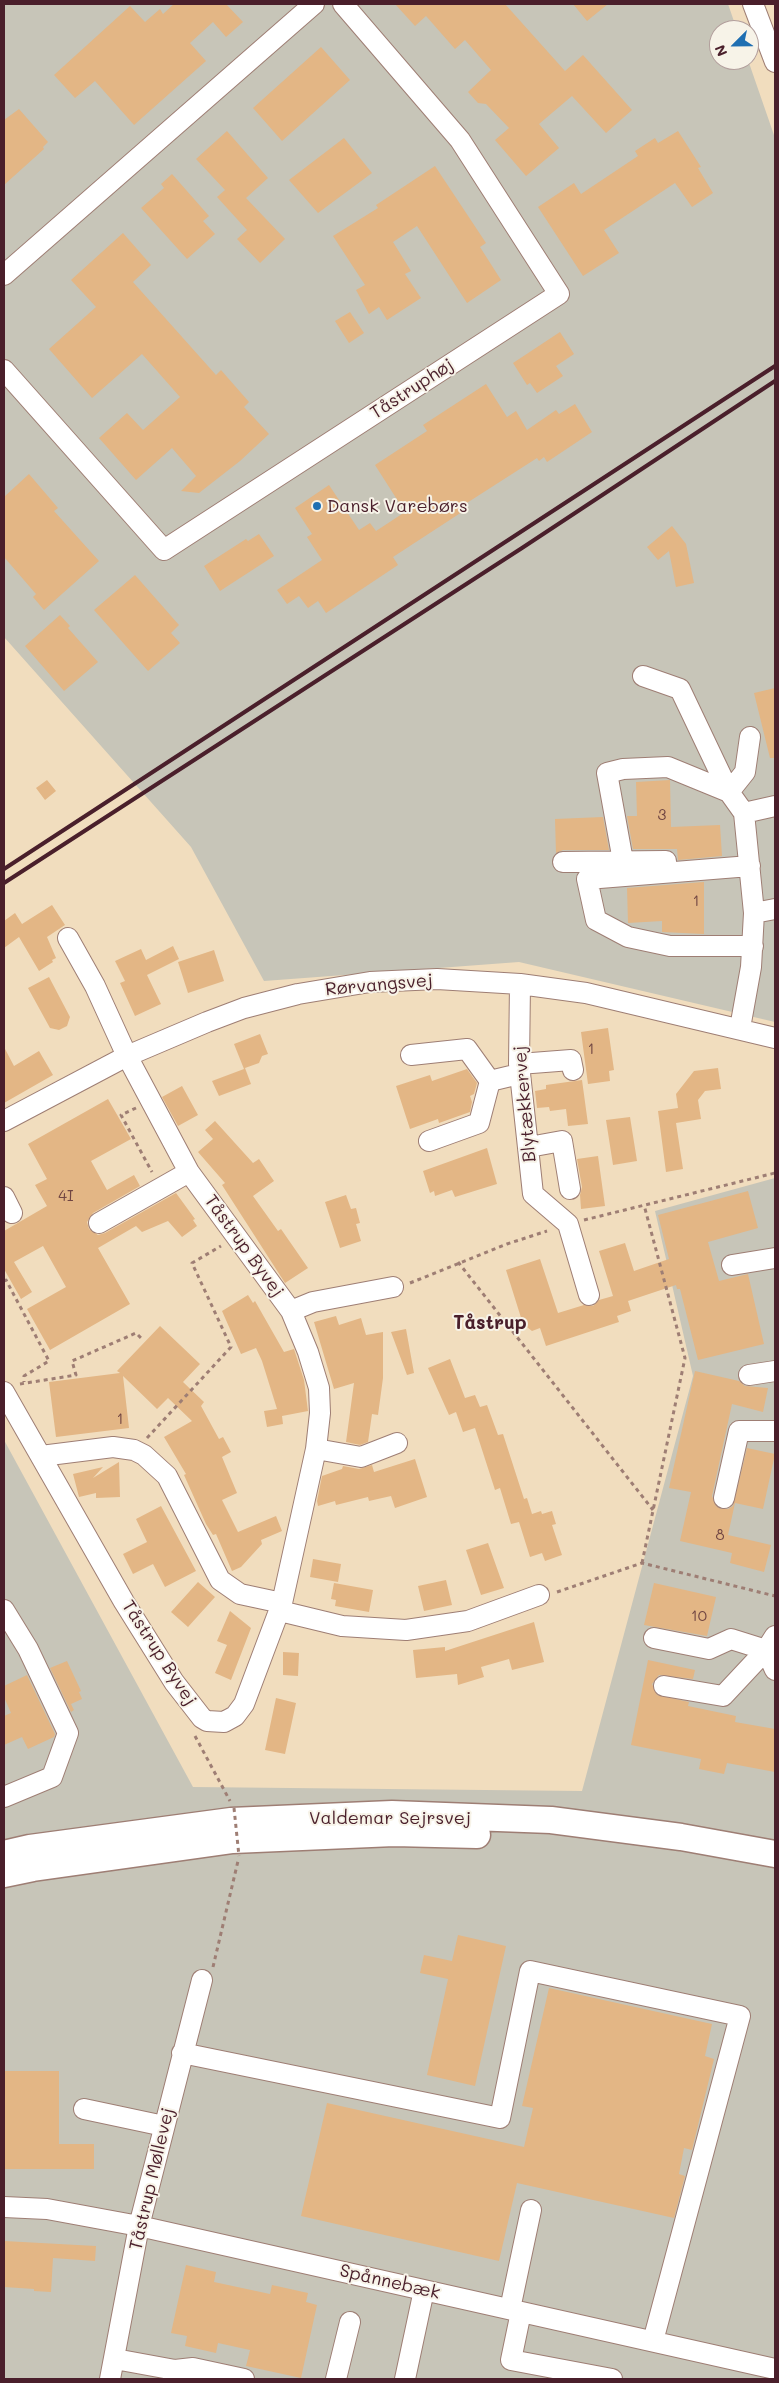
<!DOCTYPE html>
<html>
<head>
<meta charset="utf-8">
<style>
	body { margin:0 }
	#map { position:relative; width:779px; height:2383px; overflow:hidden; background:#f1ddbe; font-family:Mali,sans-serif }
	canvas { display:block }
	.frame { position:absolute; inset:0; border:5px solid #4a1f2b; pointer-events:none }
	.north { position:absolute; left:709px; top:20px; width:50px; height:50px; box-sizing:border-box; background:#f7f3e8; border:1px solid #b29e9c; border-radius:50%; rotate:247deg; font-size:14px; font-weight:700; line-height:20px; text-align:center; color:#4a1f2b }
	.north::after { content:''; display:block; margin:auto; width:18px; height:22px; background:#1f6fb2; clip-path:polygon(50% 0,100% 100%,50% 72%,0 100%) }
</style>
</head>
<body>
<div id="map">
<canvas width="779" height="2383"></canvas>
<div class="frame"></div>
<div class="north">N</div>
</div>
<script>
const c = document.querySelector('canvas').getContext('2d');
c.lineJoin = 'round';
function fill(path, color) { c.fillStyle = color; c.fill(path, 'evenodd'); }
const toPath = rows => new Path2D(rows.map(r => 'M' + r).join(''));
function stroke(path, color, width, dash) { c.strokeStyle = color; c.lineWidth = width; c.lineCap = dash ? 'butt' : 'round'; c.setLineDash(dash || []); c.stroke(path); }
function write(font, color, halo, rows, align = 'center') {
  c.font = font + ' Mali,sans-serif'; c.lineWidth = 4; c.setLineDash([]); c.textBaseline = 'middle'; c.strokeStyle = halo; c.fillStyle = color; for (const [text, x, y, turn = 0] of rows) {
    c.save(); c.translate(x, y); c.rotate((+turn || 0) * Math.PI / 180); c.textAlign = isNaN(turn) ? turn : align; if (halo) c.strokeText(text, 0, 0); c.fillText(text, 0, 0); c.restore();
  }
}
const industrial = toPath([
	[4,4,728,4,737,30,719,30,719,60,748,60,775,138,775,1022,519,962,264,981,191,847,4,637],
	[775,1178,775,2379,4,2379,4,1440,193,1787,582,1791,693,1376,655,1211]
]);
const building = toPath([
	[174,4,226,4,243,22,226,37,213,22,190,43,206,61,134,125,95,81,75,98,54,75,130,6,145,22,160,9,163,14],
	[395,4,505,4,565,71,583,55,632,110,606,133,572,96,539,124,559,148,526,176,495,140,509,128,486,104,478,103,468,92,491,70,465,40,455,49,426,16,415,26],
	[573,4,608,4,587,21],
	[321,47,350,80,282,141,253,108],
	[19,109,48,142,43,147,44,149,4,185,4,120],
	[227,131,268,178,246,198,285,239,260,263,237,239,247,230,217,197,225,190,196,159],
	[678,131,701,167,698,168,713,193,692,207,675,183,604,230,619,253,583,276,538,207,574,183,581,194,638,156,635,151,655,138,658,143],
	[344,138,372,173,318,213,289,180],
	[435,166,486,243,480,247,501,280,467,303,417,226,393,242,411,271,405,274,421,298,387,320,379,307,369,314,356,290,365,285,333,236,378,208,376,205],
	[172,174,209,216,203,221,215,234,187,259,141,208,164,188,161,184],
	[123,233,151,265,133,282,216,375,221,370,249,402,244,407,269,434,240,461,199,493,181,491,196,476,172,448,136,480,99,438,127,413,143,430,180,397,142,354,92,398,49,349,96,307,71,280],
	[350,312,364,333,349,343,335,321],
	[560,332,574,354,556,366,563,376,537,393,530,383,527,385,513,363],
	[486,384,507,417,516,411,527,430,556,410,559,414,575,404,592,432,547,462,544,457,539,461,537,458,459,508,462,512,393,557,398,565,326,613,318,601,308,608,299,596,287,604,277,590,322,560,307,537,312,534,295,508,329,485,359,530,370,523,376,531,405,512,375,465,427,431,423,425],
	[29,474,58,508,54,511,99,561,44,610,33,597,36,594,4,557,4,497],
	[672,526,686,544,694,583,676,587,669,551,658,560,647,547],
	[259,534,274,556,220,591,204,566,246,539,248,541],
	[135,575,179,625,171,633,180,643,148,671,94,610],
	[60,615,70,626,68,628,98,662,64,691,25,646],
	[775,688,775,758,770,758,754,693],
	[47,780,56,791,45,800,36,788],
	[670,780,671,827,720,825,722,856,678,860,677,849,633,849,627,816,637,816,636,782],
	[603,817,609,850,563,850,556,853,555,819],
	[704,882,704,934,662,932,662,921,628,923,627,888],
	[52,905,65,925,47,937,56,958,52,960,53,962,39,971,19,937,4,948,4,921,15,913,22,924],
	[173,946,179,959,147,975,161,1004,135,1016,120,983,125,981,115,961,141,949,146,960],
	[214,950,224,981,188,993,178,962],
	[49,977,70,1017,67,1026,59,1030,50,1028,28,988],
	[608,1028,614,1070,609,1071,610,1081,588,1084,581,1032],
	[260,1034,268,1054,262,1056,259,1063,245,1068,251,1084,219,1096,212,1081,244,1069,234,1044],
	[4,1047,14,1066,39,1051,53,1075,4,1103],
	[718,1068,721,1089,705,1091,698,1100,701,1119,676,1123,683,1169,666,1172,658,1111,678,1108,676,1094,694,1071],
	[467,1069,477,1083,474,1094,470,1096,472,1102,470,1112,439,1123,438,1119,410,1129,396,1086,430,1075,432,1081],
	[582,1080,588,1124,568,1126,566,1109,550,1111,549,1107,537,1108,535,1091,546,1089,546,1085],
	[182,1086,198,1115,178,1126,162,1097],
	[108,1099,131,1139,91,1161,107,1190,134,1175,140,1186,93,1213,87,1222,89,1229,98,1235,105,1233,176,1193,195,1219,193,1220,197,1226,182,1237,168,1221,142,1232,136,1226,98,1248,130,1304,50,1350,27,1309,66,1287,43,1246,14,1262,32,1292,21,1299,4,1269,4,1231,47,1206,35,1185,47,1179,28,1144],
	[630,1117,637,1161,613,1165,606,1120],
	[215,1121,253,1163,259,1159,274,1181,253,1196,278,1231,281,1229,308,1268,285,1283,222,1185,225,1183,198,1152,213,1139,205,1130],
	[487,1148,497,1184,455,1197,452,1190,435,1196,434,1191,430,1193,423,1171],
	[598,1156,605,1206,581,1209,580,1195,582,1187,577,1159],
	[748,1191,758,1228,708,1242,719,1281,748,1274,764,1344,698,1360,680,1289,677,1289,676,1285,628,1301,631,1311,617,1316,619,1322,546,1346,540,1328,532,1331,523,1324,506,1270,540,1259,558,1313,584,1305,593,1306,599,1300,613,1296,599,1251,625,1243,634,1271,669,1259,658,1215],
	[346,1195,351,1209,356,1208,360,1223,356,1224,361,1241,340,1248,325,1202],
	[248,1295,253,1303,255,1301,284,1352,294,1349,304,1380,308,1411,282,1416,283,1424,267,1427,264,1411,277,1409,262,1361,256,1348,241,1354,222,1311],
	[336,1316,339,1325,361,1318,366,1335,383,1332,383,1378,378,1415,372,1414,368,1442,360,1445,346,1442,354,1383,334,1389,314,1322],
	[160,1326,200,1364,183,1382,204,1402,201,1406,219,1439,223,1437,231,1452,222,1457,237,1493,222,1500,238,1532,276,1516,282,1531,261,1540,262,1544,241,1567,232,1571,216,1534,213,1535,206,1524,184,1475,186,1474,164,1437,192,1421,168,1398,157,1409,123,1376,129,1428,56,1437,49,1382,120,1373,117,1371],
	[406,1329,414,1373,407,1375,391,1332],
	[450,1359,465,1398,475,1395,480,1407,487,1405,498,1435,503,1434,524,1499,527,1498,532,1514,541,1511,542,1514,552,1511,556,1524,552,1525,562,1555,545,1561,542,1553,530,1557,519,1522,511,1524,500,1488,495,1490,475,1428,463,1432,456,1412,449,1415,428,1368],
	[695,1371,739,1381,745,1386,768,1388,763,1412,732,1404,712,1496,716,1506,721,1509,728,1509,733,1506,747,1448,775,1454,763,1509,735,1503,728,1535,771,1545,764,1572,730,1563,732,1553,680,1541,691,1492,669,1488],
	[415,1459,427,1497,395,1508,391,1496,369,1501,368,1497,336,1505,335,1501,318,1506,317,1501,322,1476,342,1469,343,1466,359,1469,372,1465,374,1472],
	[119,1462,120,1497,96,1498,96,1493,79,1497,73,1474,103,1467,93,1478],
	[161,1506,196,1571,165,1587,153,1564,133,1574,123,1554,147,1542,136,1519],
	[488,1543,504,1588,481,1595,466,1550],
	[313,1559,341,1564,338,1582,310,1577],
	[446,1580,452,1605,424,1611,418,1586],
	[198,1582,215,1597,188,1627,171,1612],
	[334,1583,373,1590,369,1612,335,1606,336,1600,331,1599],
	[654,1583,716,1597,707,1636,644,1625],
	[230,1611,251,1628,231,1680,215,1673,227,1645,217,1641],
	[534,1622,544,1662,512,1670,509,1659,481,1667,484,1677,458,1685,457,1674,416,1678,413,1650,445,1647,445,1651],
	[283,1652,299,1653,298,1676,283,1675],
	[648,1660,695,1670,693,1679,659,1675,652,1684,657,1695,689,1702,688,1706,736,1716,735,1722,775,1729,775,1772,727,1763,724,1774,699,1769,701,1759,631,1745],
	[67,1661,81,1691,79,1692,82,1699,71,1704,74,1710,71,1712,50,1668],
	[27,1675,55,1734,54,1737,28,1749,22,1737,4,1745,4,1716,11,1713,4,1697,4,1686],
	[276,1698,296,1703,285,1754,265,1750],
	[458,1935,506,1946,475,2086,427,2075,448,1979,420,1973,424,1955,452,1961],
	[549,1988,712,2024,705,2056,714,2059,692,2150,684,2148,679,2174,685,2176,674,2218,517,2183,499,2261,301,2216,327,2103,524,2147,533,2108,522,2106],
	[4,2071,59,2071,59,2144,94,2144,94,2169,4,2169],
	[4,2241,96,2246,95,2261,53,2258,51,2292,34,2291,34,2289,4,2287],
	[186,2265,216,2272,214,2282,270,2294,272,2285,308,2293,306,2302,317,2305,301,2378,246,2366,250,2350,218,2343,216,2353,185,2346,187,2336,171,2333]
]);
const path = toPath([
	[136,1108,121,1115,152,1172],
	[584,1220,775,1173],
	[458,1262,653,1510],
	[4,1281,6,1280,49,1361,24,1376,24,1382],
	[410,1283,507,1244,547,1231],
	[20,1384,76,1375,72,1361,136,1333,141,1338],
	[147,1438,231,1347,192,1263,221,1246],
	[642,1563,685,1358,644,1205],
	[557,1592,642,1563,775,1596],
	[195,1736,230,1801],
	[213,1967,238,1861]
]);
const minor = toPath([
	[753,4,775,62],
	[4,275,314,4],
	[4,370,164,550,559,294,460,140,343,4],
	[643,676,680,689,729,792,744,813,754,913,751,967,740,1028],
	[729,792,745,772,750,737],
	[744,813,775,806],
	[623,861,607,773,623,769,668,767,729,792],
	[563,862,666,861],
	[750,866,587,879,596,920,628,937,670,946,753,946],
	[754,913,775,909],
	[520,984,519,1064,533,1194,568,1224,589,1295],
	[411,1055,467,1049,490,1081],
	[519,1064,571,1060,573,1070],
	[4,1121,127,1056,207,1022,244,1008,298,994,370,982,437,979,520,984,586,993,775,1038],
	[429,1141,479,1123,490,1081,519,1074],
	[529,1147,562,1141,570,1189],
	[4,1197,12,1213],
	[99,1223,189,1172],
	[732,1265,775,1258],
	[291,1311,313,1302,393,1287],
	[749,1375,775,1371],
	[4,1392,124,1602,174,1682,202,1718,207,1721,224,1722,235,1716,244,1704,282,1603,316,1449,320,1413,319,1388,308,1352,291,1311,189,1172,127,1056,95,986,68,938],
	[316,1449,361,1457,397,1443],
	[41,1456,113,1447,134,1450,144,1455,167,1476,220,1580,240,1594,282,1603],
	[724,1498,739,1431,775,1431],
	[4,1610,28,1649,68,1733,52,1777,4,1797],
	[280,1611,342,1626,406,1630,468,1621,539,1595],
	[654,1638,709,1649,731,1639,766,1650,775,1670],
	[664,1686,723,1696,766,1650,775,1636],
	[182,2053,500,2118,530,1971,740,2016,653,2341],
	[84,2109,164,2126],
	[4,2207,47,2209,139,2226,775,2369],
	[510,2309,531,2210],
	[521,2312,511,2360,612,2379],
	[115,2359,175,2370,193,2368,244,2379],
	[110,2379,139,2226,202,1980],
	[336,2379,350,2322],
	[405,2379,424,2290]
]);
const major = toPath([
	[4,1854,30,1848,231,1821,392,1814,551,1820,681,1837,775,1854],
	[4,1874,33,1868,233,1840,394,1833,477,1835]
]);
const rail = toPath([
	[4,869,775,366],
	[4,883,522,548,775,381]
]);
const pathBridge = toPath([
	[234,1808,239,1856]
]);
const markers = [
	[317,506,5,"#1f6fb2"]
];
const numberNames = [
	["3",662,815],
	["1",696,901],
	["1",591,1049],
	["4I",66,1196],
	["1",120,1419],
	["8",720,1535],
	["10",699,1616]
];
const streetNames = [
	["Tåstruphøj",412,389,-33],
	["Rørvangsvej",379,985,-5],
	["Blytækkervej",525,1104,-95],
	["Tåstrup Byvej",244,1246,54],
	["Tåstrup Byvej",159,1653,57],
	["Valdemar Sejrsvej",390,1818],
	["Tåstrup Møllevej",152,2179,-77],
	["Spånnebæk",390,2282,13]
];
const poiNames = [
	["Dansk Varebørs",327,506]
];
const neighbourhoodNames = [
	["Tåstrup",490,1323]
];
fill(industrial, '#c7c5b8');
fill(building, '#e3b685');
stroke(minor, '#9e7e74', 22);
stroke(major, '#9e7e74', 29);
stroke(path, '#9e7e74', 3, [4, 4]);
stroke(minor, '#fff', 20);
stroke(major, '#fff', 26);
stroke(rail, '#4a1f2b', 4);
stroke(pathBridge, '#9e7e74', 3, [4, 4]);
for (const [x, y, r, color] of markers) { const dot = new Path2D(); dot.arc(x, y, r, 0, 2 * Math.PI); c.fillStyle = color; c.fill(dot); stroke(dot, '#f7f3e8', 2); }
write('15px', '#704542', null, numberNames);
write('18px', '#4a1f2b', '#f7f3e8', streetNames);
write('18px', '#4a1f2b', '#f7f3e8', poiNames, 'left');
write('bold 19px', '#4a1f2b', '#f7f3e8', neighbourhoodNames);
</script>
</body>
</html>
